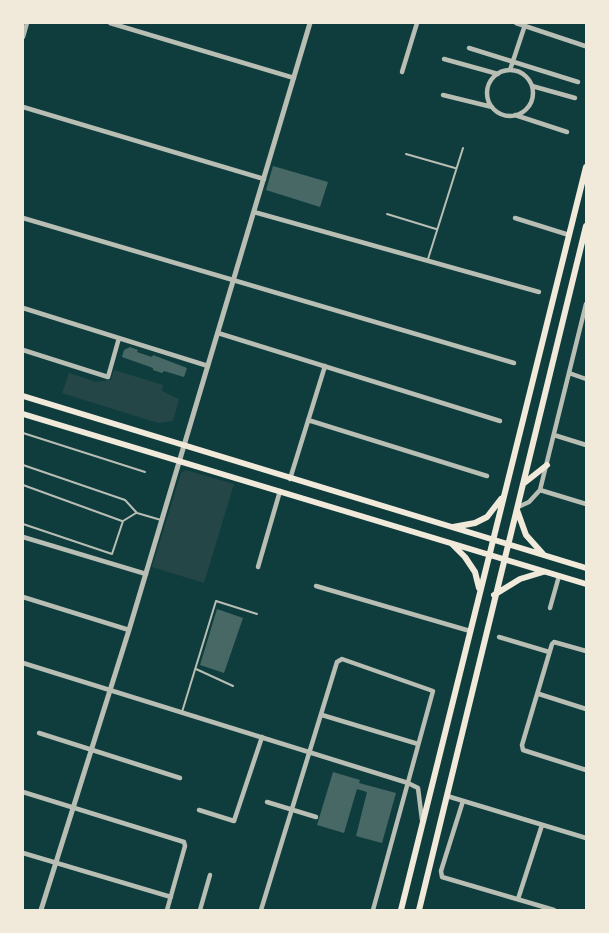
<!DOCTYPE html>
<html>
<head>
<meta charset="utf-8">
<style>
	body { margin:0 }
	#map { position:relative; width:609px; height:933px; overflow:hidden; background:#0f3d3e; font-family:"Open Sans",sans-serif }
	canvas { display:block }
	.frame { position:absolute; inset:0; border:24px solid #f1e9da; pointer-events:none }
</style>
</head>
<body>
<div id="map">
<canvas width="609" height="933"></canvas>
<div class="frame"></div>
</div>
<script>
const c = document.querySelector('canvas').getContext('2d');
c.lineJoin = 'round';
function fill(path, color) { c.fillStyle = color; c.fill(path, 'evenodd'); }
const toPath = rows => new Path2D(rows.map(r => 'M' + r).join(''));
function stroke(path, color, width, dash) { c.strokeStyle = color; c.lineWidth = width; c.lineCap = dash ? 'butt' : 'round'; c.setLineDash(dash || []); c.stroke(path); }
const green = toPath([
	[114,370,163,385,162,391,179,399,173,421,158,423,62,393,69,373,96,382,111,380],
	[186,470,234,484,204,583,152,567,181,473]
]);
const building = toPath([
	[273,166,328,182,320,207,266,190],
	[130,347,138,350,137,352,152,357,153,355,187,368,184,377,164,371,162,373,153,370,153,368,122,357,124,350],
	[217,609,243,618,224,673,200,665],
	[333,772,360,780,359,783,396,793,382,843,356,836,367,792,357,789,344,833,317,825]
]);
const service = toPath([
	[406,154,455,168],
	[387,214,436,229],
	[428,259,463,148],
	[23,433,145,472],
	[23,465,125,500,137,513,161,520],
	[23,485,122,521],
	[23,524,112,554,123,521,136,513],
	[196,669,233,686],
	[182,712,216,601,257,614]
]);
const minor = toPath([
	[110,23,294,78],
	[516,23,585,46],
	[23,37,27,23],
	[469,48,578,82],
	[444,59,498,74],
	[510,70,525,25],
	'487 93a23 23 0 1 1 46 0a23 23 0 1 1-46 0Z',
	[402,72,417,23],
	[532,86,575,98],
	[443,95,492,107],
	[23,107,264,179],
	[515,115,567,132],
	[254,212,539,292],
	[23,218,514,363],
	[515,218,569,235],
	[23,308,208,366],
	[218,333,500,421],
	[23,350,108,377,119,338],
	[569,373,586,379],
	[308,420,487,476],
	[554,435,586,445],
	[290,479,325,366],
	[540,490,586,504],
	[518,507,529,502,540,490,586,304],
	[23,537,146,574],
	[258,567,280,491],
	[316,586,470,631],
	[23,597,129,630],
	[550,608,559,576],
	[499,637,549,652],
	[586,651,554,642,552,644,522,745,523,750,586,770],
	[23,663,408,783,418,788,422,820],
	[539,694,586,709],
	[322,715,418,744],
	[39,733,180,778],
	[23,792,184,842,185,846,167,910],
	[447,796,586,838],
	[463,801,441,871,442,877,554,910],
	[267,802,316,817],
	[199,810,234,821,262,737],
	[23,853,171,897],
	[518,899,542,825],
	[200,910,210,875],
	[261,910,337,662,342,659,433,691,373,910]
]);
const tertiary = toPath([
	[41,910,129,630,310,23]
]);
const secondary = toPath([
	[23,396,586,568],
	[23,414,586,584],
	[523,484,547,465],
	[517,510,526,535,543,554],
	[453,527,475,523,487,517,501,499],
	[452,544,465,557,475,572,479,588],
	[494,595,520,579,543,572],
	[401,910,586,167],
	[419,910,586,226]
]);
fill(green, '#244646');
fill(building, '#486865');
stroke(service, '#b8beb3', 2);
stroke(minor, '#b8beb3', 4.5);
stroke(tertiary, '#b8beb3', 5);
stroke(secondary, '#f1e9da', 6);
</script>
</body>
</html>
